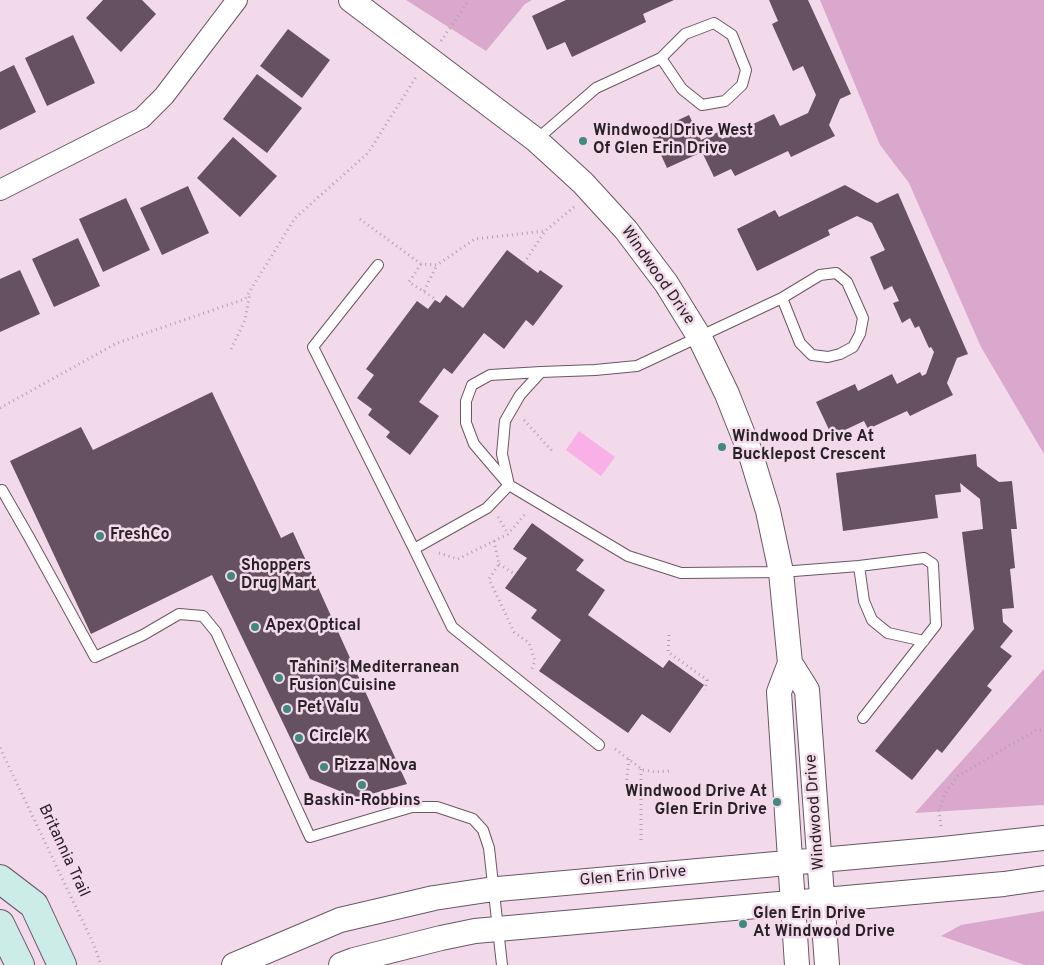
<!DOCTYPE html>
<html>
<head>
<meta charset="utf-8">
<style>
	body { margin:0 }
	canvas { display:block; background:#f2daeb }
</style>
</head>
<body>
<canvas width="1044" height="965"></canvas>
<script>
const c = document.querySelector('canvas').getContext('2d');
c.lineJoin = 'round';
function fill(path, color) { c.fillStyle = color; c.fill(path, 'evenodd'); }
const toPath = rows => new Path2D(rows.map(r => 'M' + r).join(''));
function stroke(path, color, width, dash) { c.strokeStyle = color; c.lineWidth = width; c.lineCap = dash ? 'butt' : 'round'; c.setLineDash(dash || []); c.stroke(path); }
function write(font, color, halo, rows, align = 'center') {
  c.font = font + ' Overpass,sans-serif'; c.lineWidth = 5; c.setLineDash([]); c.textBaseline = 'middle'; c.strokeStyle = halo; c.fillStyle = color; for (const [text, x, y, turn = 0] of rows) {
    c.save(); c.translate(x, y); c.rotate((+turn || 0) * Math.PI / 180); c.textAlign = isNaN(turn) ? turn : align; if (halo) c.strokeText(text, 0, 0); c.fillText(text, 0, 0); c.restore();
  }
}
const green = toPath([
	[406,0,532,0,525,4,486,51],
	[820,0,1044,0,1044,454,981,347,909,183,880,145],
	[1044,669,1044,805,915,813],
	[1044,911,1044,965,1025,965,941,936,961,925]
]);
const water = toPath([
	[579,431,615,457,601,476,566,450]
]);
const building = toPath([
	[103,0,142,0,156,14,121,52,86,18],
	[566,0,674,0,643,14,646,22,572,57,565,42,547,50,532,16],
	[769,0,808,0,851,94,840,99,829,125,835,136,791,157,788,151,735,176,731,169,714,177,702,152,667,168,651,133,689,115,701,140,718,132,722,139,774,114,780,126,808,113,816,95,803,66,793,71,772,24,778,21],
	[288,29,330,60,302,98,260,66],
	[73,35,95,83,47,106,25,58],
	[14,65,36,112,0,130,0,72],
	[257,74,302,108,267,153,223,119],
	[233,137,277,176,240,217,197,178],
	[845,185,877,203,898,193,968,354,957,358,947,383,953,395,910,416,907,411,868,429,864,421,832,436,816,402,855,384,858,391,892,374,897,384,920,372,922,376,926,374,934,352,931,347,929,348,919,326,915,328,910,318,902,323,893,303,899,301,892,286,884,290,870,257,885,250,872,223,857,216,828,230,830,235,757,271,737,229,775,210,779,217],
	[188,186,209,233,162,255,140,208],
	[126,198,150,250,103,272,79,219],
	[78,238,100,286,54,307,32,259],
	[507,250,538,273,540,270,563,286,533,326,526,320,504,349,484,333,452,374,444,368,419,402,439,416,410,455,386,437,390,432,368,415,372,409,357,398,374,375,366,369,417,301,428,309,435,300,440,303,446,295,463,308],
	[20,270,40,314,0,332,0,279],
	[212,392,281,538,293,532,407,784,357,798,310,779,212,575,91,634,10,461,81,427,93,450],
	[976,454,977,466,999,482,1012,481,1017,529,1011,529,1015,568,1010,569,1014,608,1002,609,1003,622,1013,631,1000,647,1012,656,987,686,992,690,942,753,937,749,912,780,875,751,974,629,962,532,983,529,980,499,960,483,961,492,935,495,938,518,843,531,836,473],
	[532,523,584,560,576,570,605,590,588,615,663,668,669,660,704,685,670,733,642,714,628,733,539,671,561,640,531,618,537,610,505,588,527,558,513,549]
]);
const path = toPath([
	[441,41,469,0],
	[360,219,421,264,437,265,475,239,545,231,574,207],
	[524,263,545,231],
	[421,264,409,282,435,299],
	[424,291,437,265],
	[231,349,245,320,250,293],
	[0,408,117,343,245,299,295,218,368,153,416,77],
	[524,420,554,453],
	[498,517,508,534],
	[494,541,499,564,489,579,514,632,529,643,535,661,531,671],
	[439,553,458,559,508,534,526,513],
	[499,564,513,573],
	[669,635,668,652,707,680,705,690],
	[0,748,94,945,101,965],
	[615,749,643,770,655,772,669,771],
	[629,759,626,786,641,788],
	[641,769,641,840],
	[941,826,939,811,945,793,958,776,1036,730,1044,730]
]);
const service = toPath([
	[536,140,596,88,661,58,682,89,702,105,725,101,742,85,746,70,732,35,714,23,685,34,661,58],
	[378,265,313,347,414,549,487,508,509,485,474,444,466,423,466,401,472,385,490,375,541,372],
	[782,298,800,343,812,355,828,357,840,354,853,347,860,334,863,318,847,282,836,273,820,275,782,298,637,366,595,370,541,372,520,395,505,421,502,454,509,485,628,556,681,573,781,572,859,566,924,558,933,564,936,625,863,718],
	[0,491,2,490,29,537,95,657,143,635,179,614,203,616,216,632,310,837,412,807,437,807,473,819,483,830,489,848,502,965],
	[414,549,452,627,599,745],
	[859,566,864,601,872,620,888,633,924,641]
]);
const minor = toPath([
	[0,190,142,118,164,96,237,0]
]);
const tertiary = toPath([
	[351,0,536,140,583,183,626,230,666,283,700,338,727,394,750,452,768,511,781,572,790,663,779,692,797,965],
	[790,663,807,690,827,965],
	[234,965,340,920,434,898,487,890,943,849,1044,838],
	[341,965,354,960,441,938,475,931,1004,884,1044,878]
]);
const secondary = toPath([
	[0,879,34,905,62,965],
	[0,924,20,965]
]);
const markers = [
	[583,141,5,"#42887f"],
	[722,447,5,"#42887f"],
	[100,536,5,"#42887f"],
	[231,576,5,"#42887f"],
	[255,627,5,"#42887f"],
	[279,678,5,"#42887f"],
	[287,709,5,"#42887f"],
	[299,738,5,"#42887f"],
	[324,767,5,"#42887f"],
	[362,785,5,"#42887f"],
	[777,802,5,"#42887f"],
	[743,924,5,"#42887f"]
];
const poiNames = [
	["Windwood Drive West",593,132],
	["Of Glen Erin Drive",593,150],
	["Windwood Drive At",732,438],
	["Bucklepost Crescent",732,456],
	["FreshCo",110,536],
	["Shoppers",241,567],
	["Drug Mart",241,585],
	["Apex Optical",265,627],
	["Tahini’s Mediterranean",289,669],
	["Fusion Cuisine",289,687],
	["Pet Valu",297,709],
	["Circle K",309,738],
	["Pizza Nova",334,767],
	["Windwood Drive At",767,793,"right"],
	["Glen Erin Drive",767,811,"right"],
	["Baskin-Robbins",362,802,"center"],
	["Glen Erin Drive",753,915],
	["At Windwood Drive",753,933]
];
const streetNames = [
	["Windwood Drive",657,276,55],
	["Windwood Drive",816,812,-94],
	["Britannia Trail",63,851,65],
	["Glen Erin Drive",633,877,-5]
];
fill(green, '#d9a8cc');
fill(water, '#f8b0e6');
fill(building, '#655160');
stroke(service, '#6b5665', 12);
stroke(minor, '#6b5665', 22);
stroke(tertiary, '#6b5665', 26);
stroke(secondary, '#6b5665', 30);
stroke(path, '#b3a0ae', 3, [1, 4]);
stroke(service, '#fff', 10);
stroke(minor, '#fff', 20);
stroke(tertiary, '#fff', 24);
stroke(secondary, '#ccece8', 28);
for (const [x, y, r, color] of markers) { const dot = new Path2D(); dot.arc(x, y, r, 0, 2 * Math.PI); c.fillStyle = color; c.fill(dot); stroke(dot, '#f2daeb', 2); }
write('bold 16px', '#2a2127', '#f2daeb', poiNames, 'left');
write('16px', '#2a2127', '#f2daeb', streetNames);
</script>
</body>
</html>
